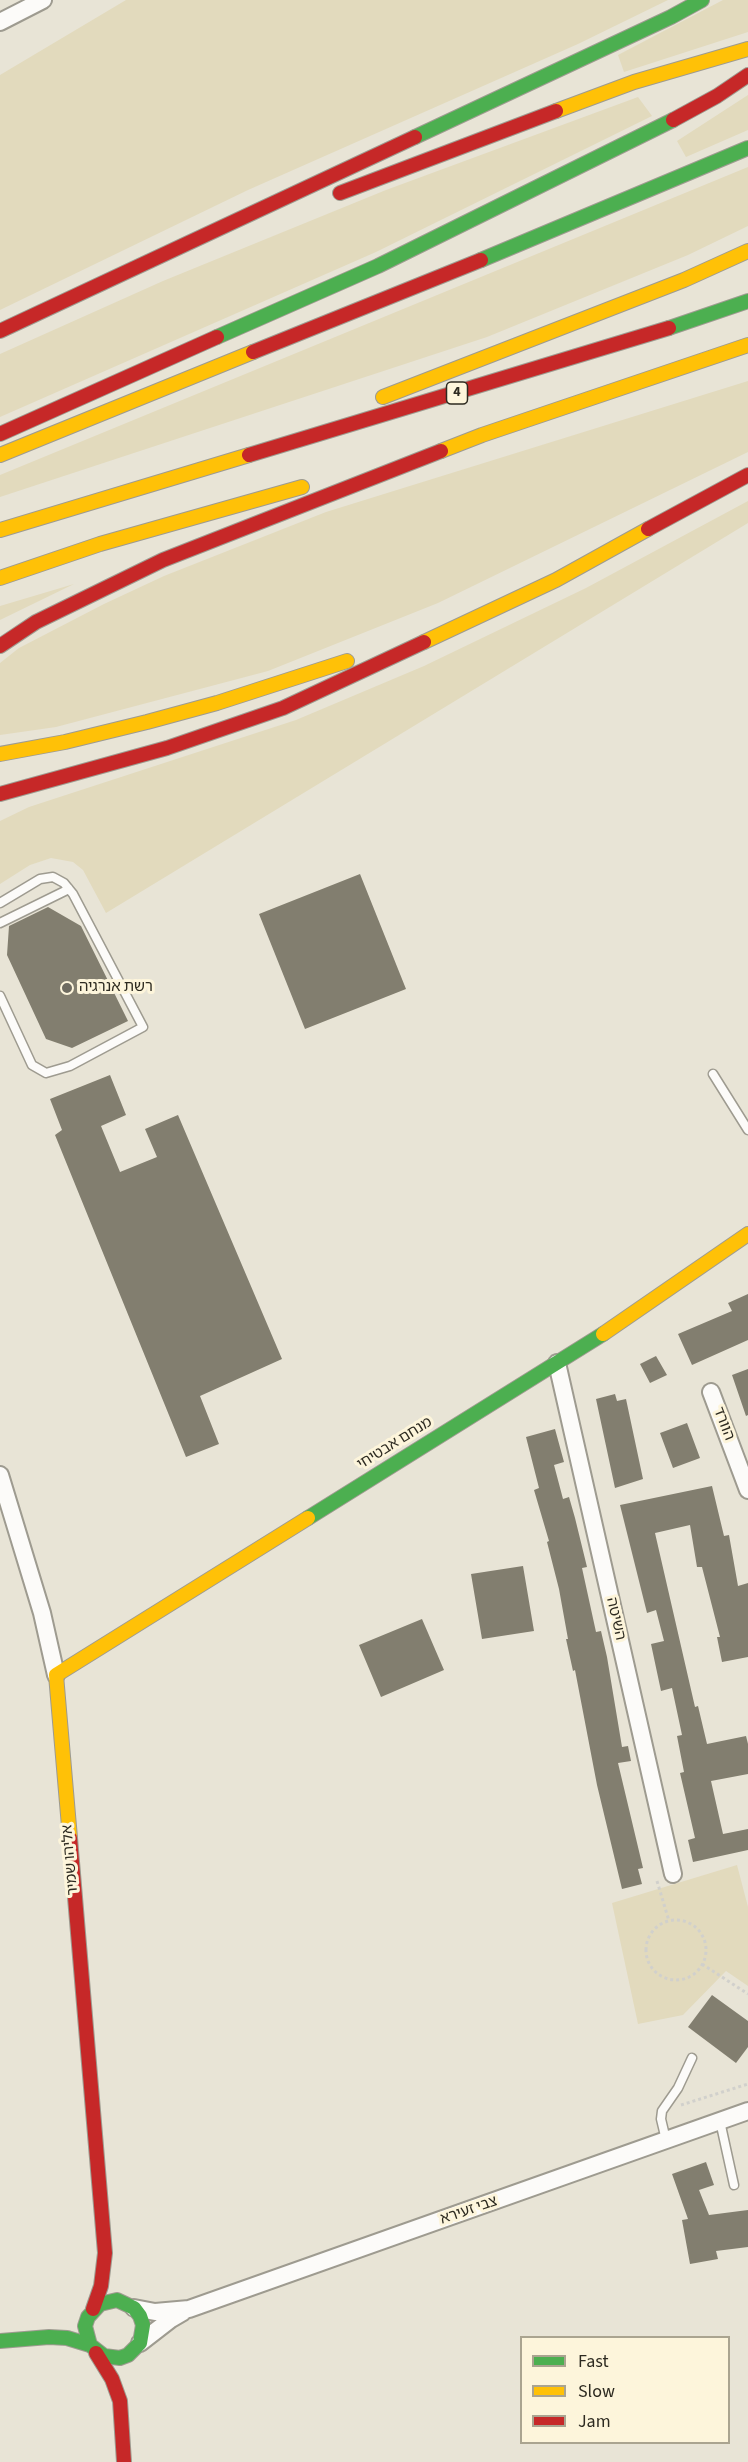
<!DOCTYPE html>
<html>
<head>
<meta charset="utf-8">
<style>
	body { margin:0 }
	#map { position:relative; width:748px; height:2462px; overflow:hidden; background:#e8e4d6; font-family:"Source Sans 3",sans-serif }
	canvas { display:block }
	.legend { position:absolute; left:520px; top:2336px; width:210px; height:108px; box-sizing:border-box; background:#fdf5db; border:2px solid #aaa490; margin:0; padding:8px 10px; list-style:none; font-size:18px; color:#2d2a20 }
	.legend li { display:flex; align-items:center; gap:12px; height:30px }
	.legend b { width:30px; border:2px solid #aaa490 }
</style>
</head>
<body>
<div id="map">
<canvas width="748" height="2462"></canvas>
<ul class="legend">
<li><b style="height:8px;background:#4caf50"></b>Fast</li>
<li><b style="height:8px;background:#ffc107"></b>Slow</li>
<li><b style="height:8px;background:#c62828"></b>Jam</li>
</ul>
</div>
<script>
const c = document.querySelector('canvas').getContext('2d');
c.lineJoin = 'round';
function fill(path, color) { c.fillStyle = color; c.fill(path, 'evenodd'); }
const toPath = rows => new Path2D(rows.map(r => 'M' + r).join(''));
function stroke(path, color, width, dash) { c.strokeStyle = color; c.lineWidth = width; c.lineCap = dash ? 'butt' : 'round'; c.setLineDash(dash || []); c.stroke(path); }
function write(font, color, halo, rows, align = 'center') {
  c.font = font + ' "Source Sans 3","Noto Sans Hebrew",sans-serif'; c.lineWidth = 6; c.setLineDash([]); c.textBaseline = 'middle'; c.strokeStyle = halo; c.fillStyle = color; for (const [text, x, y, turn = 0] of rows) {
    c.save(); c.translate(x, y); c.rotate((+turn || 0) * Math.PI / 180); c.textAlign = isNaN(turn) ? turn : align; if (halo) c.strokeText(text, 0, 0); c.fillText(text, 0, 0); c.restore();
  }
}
const green = toPath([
	[126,0,668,0,578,44,248,190,0,310,0,75],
	[723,0,748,0,748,32,624,72,618,55],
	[748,95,748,130,686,157,677,141],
	[638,97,652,116,376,252,0,417,0,354,163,281,386,190],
	[748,167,748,226,688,255,487,337,0,497,0,475],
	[748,381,748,452,438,603,268,671,56,727,0,735,0,663,19,648,104,604,164,576,326,512],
	[748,501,748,523,106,913,83,870,73,862,51,858,30,865,0,884,0,821,29,807,296,720,424,666,586,588],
	[74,584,0,620,0,606],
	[737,1865,748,1907,748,1986,726,1971,683,2015,638,2024,612,1903]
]);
const building = toPath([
	[360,874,406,989,305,1029,259,914],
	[48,907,81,926,128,1021,72,1048,46,1039,7,955,9,926],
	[110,1075,126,1115,101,1126,120,1172,157,1157,145,1129,178,1115,282,1359,200,1396,219,1444,186,1457,55,1135,62,1130,50,1099],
	[748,1294,748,1340,692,1365,678,1334,732,1311,728,1303],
	[656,1356,667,1375,650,1383,640,1364],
	[748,1369,748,1415,746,1416,732,1375],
	[615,1394,617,1401,626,1399,643,1479,615,1488,596,1399],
	[687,1423,700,1458,673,1468,660,1433],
	[555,1429,564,1462,554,1465,563,1499,569,1497,575,1518,587,1567,582,1568,596,1632,601,1631,607,1657,622,1747,628,1746,631,1761,618,1763,643,1868,638,1869,642,1884,622,1889,597,1785,575,1670,573,1671,566,1639,568,1639,559,1589,547,1542,549,1541,534,1490,539,1488,526,1437],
	[712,1486,724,1536,729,1535,738,1586,748,1583,748,1657,722,1662,717,1637,720,1637,702,1567,697,1567,690,1525,655,1533,695,1707,698,1706,707,1744,746,1736,748,1744,748,1774,711,1781,723,1834,748,1829,748,1850,693,1862,688,1840,695,1838,680,1773,684,1772,677,1736,682,1735,672,1688,661,1691,651,1644,664,1641,656,1610,647,1613,620,1505],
	[523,1566,534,1631,482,1639,471,1574],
	[422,1619,444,1670,381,1697,359,1645],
	[712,1995,748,2021,748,2047,736,2063,688,2027],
	[706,2162,714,2185,699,2190,709,2215,748,2210,748,2247,716,2251,718,2259,690,2264,682,2220,688,2219,672,2174]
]);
const path = toPath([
	[657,1881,669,1921],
	'646 1950a30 30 0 1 1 60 0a30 30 0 1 1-60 0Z',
	[702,1964,748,1994],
	[681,2105,748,2084]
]);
const lane = toPath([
	[0,903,40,879,53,877,64,883,73,894,143,1027,70,1066,46,1073,32,1065,0,996],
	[0,923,69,889],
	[713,1074,748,1130],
	[720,2121,734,2185],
	[666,2140,661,2119,662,2111,678,2088,692,2058]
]);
const street = toPath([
	[0,22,43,0],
	[557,1363,673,1874],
	[711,1392,748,1490],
	[0,1475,42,1613,56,1675],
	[134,2308,155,2312,189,2309,748,2111],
	[140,2343,171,2319,183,2312]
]);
const fast = toPath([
	[415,137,671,17,702,0],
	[481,260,748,148],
	[669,328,748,301],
	[217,337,378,266,673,120],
	[308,1518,603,1334],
	[0,2341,49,2337,67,2338,90,2345,104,2356,120,2358,128,2355,140,2343,143,2325,140,2316,134,2308,117,2300,100,2304,88,2317,85,2326,90,2345]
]);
const slow = toPath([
	[556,111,634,82,748,49],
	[383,397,684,280,748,251],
	[441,451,482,435,748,345],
	[0,455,253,352],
	[0,530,249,455],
	[0,578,100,544,302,487],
	[424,642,556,580,648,529],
	[0,754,65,742,147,722,217,703,347,661],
	[603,1334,748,1234],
	[70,1838,56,1675,308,1518]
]);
const jam = toPath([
	[673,120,717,96,748,75],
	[340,193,556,111],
	[0,331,415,137],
	[253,352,481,260],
	[0,434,217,337],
	[249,455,669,328],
	[648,529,748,475],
	[0,646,36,622,163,560,441,451],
	[0,794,167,748,283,708,424,642],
	[70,1838,105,2253,101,2286,93,2309],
	[96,2353,112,2379,120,2401,124,2462]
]);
const markers = [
	[67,988,6,"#6e6b60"]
];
const shields = [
	[457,393,21]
];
const shieldNames = [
	["4",457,393]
];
const poiNames = [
	["רשת אנרגיה",79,988]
];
const streetNames = [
	["הוורד",723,1424,69],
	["מנחם אבטיחי",395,1444,-32],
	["השיטה",615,1619,77],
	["אליהו שמיר",71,1860,-95],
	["צבי זעירא",469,2211,-19]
];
fill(green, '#e2dabd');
fill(building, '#827e6f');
stroke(lane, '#9e9b90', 11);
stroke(street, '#9e9b90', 20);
stroke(fast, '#9e9b90', 16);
stroke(slow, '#9e9b90', 16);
stroke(jam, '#9e9b90', 16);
stroke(path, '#d1d0cc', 3, [3, 3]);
stroke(lane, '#fcfbf9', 8);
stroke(street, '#fcfbf9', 16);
stroke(fast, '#4caf50', 14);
stroke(slow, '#ffc107', 14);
stroke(jam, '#c62828', 14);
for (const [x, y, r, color] of markers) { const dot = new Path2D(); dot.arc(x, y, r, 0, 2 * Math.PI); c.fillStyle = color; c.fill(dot); stroke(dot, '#fdf5db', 2); }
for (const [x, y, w] of shields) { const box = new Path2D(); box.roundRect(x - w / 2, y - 11, w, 22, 4.5); c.fillStyle = '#fdf5db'; c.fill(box); stroke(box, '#2d2a20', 1.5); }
write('bold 14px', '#2d2a20', null, shieldNames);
write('15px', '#2d2a20', '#fdf5db', poiNames, 'left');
write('15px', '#2d2a20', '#fdf5db', streetNames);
</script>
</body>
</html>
